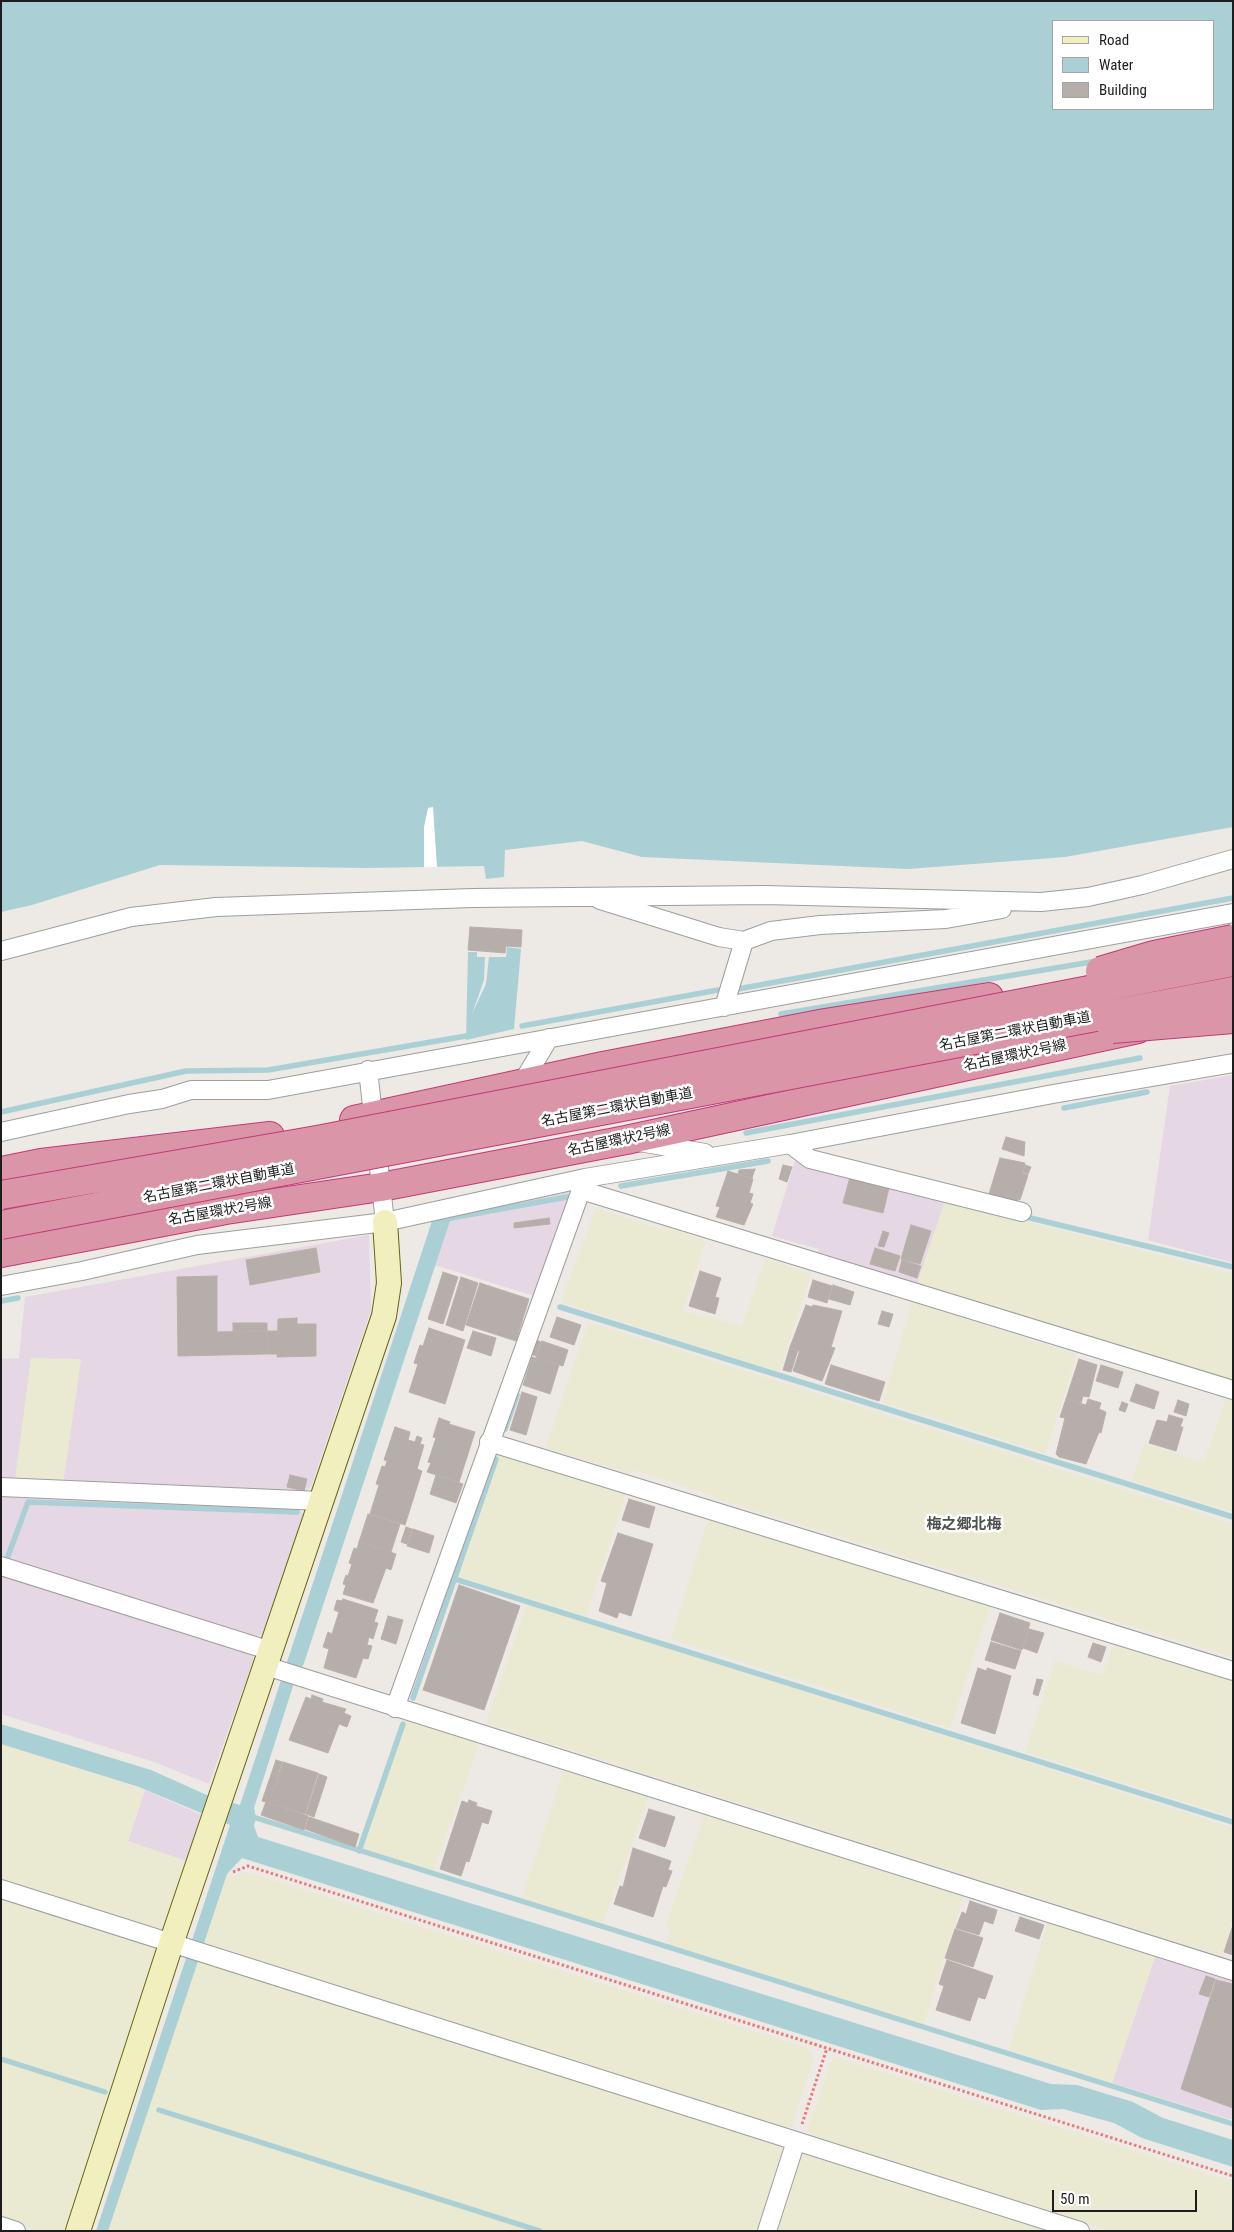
<!DOCTYPE html>
<html>
<head>
<meta charset="utf-8">
<style>
	body { margin:0 }
	#map { position:relative; width:1234px; height:2232px; overflow:hidden; background:#ede9e4; font-family:"Roboto Condensed",sans-serif }
	canvas { display:block }
	.frame { position:absolute; inset:0; border:2px solid #1d1d1d; pointer-events:none }
	.legend { position:absolute; left:1052px; top:20px; width:162px; height:90px; box-sizing:border-box; background:#fff; border:1px solid #a5a5a5; margin:0; padding:6px 9px; list-style:none; font-size:15px; color:#1d1d1d }
	.legend li { display:flex; align-items:center; gap:10px; height:25px }
	.legend b { width:25px; border:1px solid #a5a5a5 }
	.scale { position:absolute; left:1052px; top:2190px; width:145px; height:22px; box-sizing:border-box; border:2px solid #1d1d1d; border-top:0; padding-left:6px; font-size:15px; line-height:18px; white-space:nowrap; color:#1d1d1d; -webkit-text-stroke:4px #fff; paint-order:stroke }
</style>
</head>
<body>
<div id="map">
<canvas width="1234" height="2232"></canvas>
<div class="frame"></div>
<ul class="legend">
<li><b style="height:6px;background:#f1efbe"></b>Road</li>
<li><b style="height:14px;background:#aad0d5"></b>Water</li>
<li><b style="height:14px;background:#b6aeaa"></b>Building</li>
</ul>
<div class="scale">50 m</div>
</div>
<script>
const c = document.querySelector('canvas').getContext('2d');
c.lineJoin = 'round';
function fill(path, color) { c.fillStyle = color; c.fill(path, 'evenodd'); }
const toPath = rows => new Path2D(rows.map(r => 'M' + r).join(''));
function stroke(path, color, width, dash) { c.strokeStyle = color; c.lineWidth = width; c.lineCap = dash ? 'butt' : 'round'; c.setLineDash(dash || []); c.stroke(path); }
function write(font, color, halo, rows, align = 'center') {
  c.font = font + ' "Roboto Condensed","Noto Sans JP",sans-serif'; c.lineWidth = 5; c.setLineDash([]); c.textBaseline = 'middle'; c.strokeStyle = halo; c.fillStyle = color; for (const [text, x, y, turn = 0] of rows) {
    c.save(); c.translate(x, y); c.rotate((+turn || 0) * Math.PI / 180); c.textAlign = isNaN(turn) ? turn : align; if (halo) c.strokeText(text, 0, 0); c.fillText(text, 0, 0); c.restore();
  }
}
const industrial = toPath([
	[1233,1075,1233,1263,1148,1240,1170,1086],
	[795,1161,945,1201,917,1284,818,1252,819,1249,772,1236],
	[564,1191,570,1193,534,1296,435,1265,453,1211],
	[369,1235,371,1310,311,1487,302,1492,63,1483,81,1359,31,1359,15,1481,1,1481,1,1359,19,1358,25,1297],
	[1,1495,299,1509,304,1516,262,1635,250,1639,1,1559],
	[1,1576,246,1650,254,1658,209,1784,154,1762,1,1714],
	[145,1790,204,1816,189,1862,128,1841],
	[1155,1957,1233,1981,1233,2120,1112,2083]
]);
const farmland = toPath([
	[945,1201,1233,1274,1233,1381,917,1284],
	[596,1208,664,1231,666,1227,706,1241,683,1311,742,1326,765,1259,811,1274,779,1372,561,1302],
	[912,1302,1077,1355,1045,1453,883,1402],
	[588,1322,1233,1524,1233,1657,714,1498,715,1496,633,1470,631,1473,546,1448],
	[31,1358,81,1359,63,1483,15,1481],
	[1226,1398,1233,1401,1233,1512,1132,1481,1144,1444,1204,1463],
	[498,1453,626,1493,586,1616,451,1574,492,1456],
	[708,1520,991,1604,950,1728,671,1639],
	[527,1603,1233,1828,1233,1921,1222,1956,486,1723],
	[1114,1643,1233,1681,1233,1817,1025,1752,1055,1661,1102,1675],
	[406,1721,480,1742,433,1872,361,1848],
	[1,1744,145,1790,128,1841,189,1862,168,1925,157,1931,1,1881],
	[564,1770,649,1796,602,1926,521,1900],
	[705,1813,964,1895,923,2026,666,1944,670,1933,666,1925],
	[246,1872,807,2048,814,2058,792,2126,784,2128,204,1943,227,1874,233,1876],
	[1,1895,157,1945,160,1951,67,2231,39,2231,1,2219],
	[1048,1921,1155,1957,1112,2083,1009,2050],
	[197,1959,779,2142,785,2152,758,2231,108,2231],
	[838,2058,1233,2182,1233,2231,1109,2231,813,2137,807,2130,832,2059],
	[808,2152,1057,2231,776,2231,802,2155]
]);
const water = toPath([
	[1,1,1233,1,1233,827,1065,857,908,869,642,857,582,841,505,850,504,877,486,879,484,866,367,868,160,865,32,905,1,912],
	[1053,21,1213,21,1213,109,1053,109],
	[507,947,521,949,514,1029,466,1040,468,952,477,952,477,957,485,957,484,980,472,1014,486,984,489,957,506,957],
	[451,1218,304,1663,294,1683,254,1808,256,1818,254,1826,258,1837,1051,2084,1077,2085,1133,2102,1163,2118,1233,2140,1233,2167,1142,2138,1114,2123,1063,2109,1041,2110,242,1858,227,1874,108,2231,96,2231,230,1825,139,1787,1,1744,1,1724,151,1770,209,1796,240,1805,432,1221]
]);
const pier = toPath([
	[433,807,437,867,424,867,424,827,428,808]
]);
const stream = toPath([
	[738,989,1233,898],
	[781,1014,1097,961],
	[522,1026,718,990],
	[1064,1108,1147,1092],
	[1,1112,186,1071,268,1070,472,1035],
	[746,1133,1140,1058],
	[621,1186,768,1161],
	[1022,1216,1233,1267],
	[451,1218,567,1197],
	[1,1301,18,1298],
	[560,1307,1233,1517],
	[505,1429,517,1395],
	[8,1556,28,1502,297,1512],
	[455,1579,1233,1822],
	[413,1698,496,1459],
	[250,1816,1233,2124],
	[359,1851,403,1724],
	[1,2059,105,2092],
	[159,2110,540,2231]
]);
const building = toPath([
	[470,927,522,930,521,947,506,946,505,953,468,950,470,927],
	[1006,1137,1025,1142,1024,1156,1002,1149,1006,1137],
	[1000,1158,1025,1163,1022,1173,1028,1175,1020,1200,1018,1199,1017,1202,989,1194,1000,1158],
	[783,1165,792,1167,787,1182,779,1179,783,1165],
	[1025,1165,1031,1167,1028,1174,1023,1172,1025,1165],
	[755,1169,752,1178,738,1174,739,1170,755,1169],
	[728,1171,753,1179,749,1193,753,1194,750,1203,753,1204,744,1225,716,1217,720,1207,716,1206,728,1171],
	[850,1177,889,1188,883,1213,843,1203,850,1177],
	[549,1218,550,1224,514,1228,514,1223,549,1218],
	[911,1225,931,1231,920,1264,901,1259,911,1225],
	[883,1231,889,1233,884,1247,878,1246,883,1231],
	[316,1248,320,1272,250,1285,246,1260,316,1248],
	[875,1248,900,1256,895,1271,870,1264,875,1248],
	[902,1260,921,1266,917,1278,899,1272,902,1260],
	[700,1271,721,1278,715,1297,719,1298,715,1314,689,1306,700,1271],
	[443,1272,458,1277,443,1324,428,1319,443,1272],
	[217,1276,217,1332,267,1331,267,1354,178,1356,177,1277,217,1276],
	[461,1277,478,1283,463,1331,446,1325,461,1277],
	[813,1280,832,1286,827,1303,808,1297,813,1280],
	[480,1283,529,1299,516,1341,466,1325,480,1283],
	[833,1285,854,1292,850,1305,829,1299,833,1285],
	[806,1305,812,1307,813,1305,842,1311,831,1347,835,1348,822,1381,793,1371,799,1353,799,1350,790,1347,806,1305],
	[882,1311,893,1314,889,1327,878,1324,882,1311],
	[557,1317,581,1325,574,1345,550,1337,557,1317],
	[297,1318,297,1324,316,1324,316,1356,277,1357,278,1319,297,1318],
	[233,1323,267,1323,267,1331,233,1331,233,1323],
	[429,1328,465,1340,445,1404,409,1392,418,1364,414,1363,420,1345,423,1346,429,1328],
	[267,1331,278,1331,277,1354,267,1354,267,1331],
	[473,1331,496,1338,491,1356,467,1348,473,1331],
	[534,1339,541,1342,536,1356,530,1354,534,1339],
	[542,1341,568,1350,563,1366,536,1358,542,1341],
	[790,1347,798,1350,791,1372,783,1370,790,1347],
	[532,1357,559,1365,550,1394,523,1385,532,1357],
	[1079,1359,1097,1365,1089,1397,1083,1396,1081,1403,1066,1399,1079,1359],
	[831,1365,885,1382,879,1401,825,1384,831,1365],
	[1101,1365,1123,1372,1118,1388,1096,1381,1101,1365],
	[1136,1384,1159,1392,1154,1409,1130,1401,1136,1384],
	[522,1392,537,1397,526,1435,510,1430,522,1392],
	[1066,1399,1086,1405,1088,1399,1101,1403,1099,1409,1106,1412,1101,1433,1099,1432,1086,1464,1059,1457,1056,1454,1065,1418,1060,1417,1066,1399],
	[1178,1400,1189,1404,1186,1416,1174,1412,1178,1400],
	[1122,1402,1128,1404,1125,1412,1119,1410,1122,1402],
	[1169,1415,1183,1419,1180,1427,1183,1427,1176,1451,1149,1443,1157,1420,1167,1422,1169,1415],
	[439,1418,450,1422,449,1424,475,1432,459,1482,427,1472,431,1463,428,1462,436,1438,433,1437,439,1418],
	[395,1427,410,1432,408,1440,415,1442,417,1436,422,1438,420,1444,424,1445,417,1469,422,1471,405,1525,370,1514,379,1485,376,1484,382,1466,385,1467,387,1461,384,1460,395,1427],
	[290,1475,307,1479,304,1491,287,1487,290,1475],
	[436,1475,463,1484,456,1503,430,1494,436,1475],
	[629,1499,655,1507,649,1528,622,1520,629,1499],
	[368,1514,400,1524,391,1552,359,1542,368,1514],
	[406,1527,412,1529,407,1544,401,1542,406,1527],
	[413,1529,434,1536,429,1553,407,1546,413,1529],
	[618,1533,653,1544,631,1616,619,1612,617,1618,599,1611,607,1583,601,1581,618,1533],
	[359,1542,396,1554,391,1570,386,1568,373,1603,343,1594,346,1585,343,1584,346,1575,348,1576,352,1564,349,1563,354,1548,357,1549,359,1542],
	[459,1585,520,1606,484,1710,423,1690,459,1585],
	[343,1599,378,1610,374,1622,378,1623,373,1639,369,1637,367,1645,372,1646,368,1659,363,1658,356,1678,324,1668,329,1649,323,1647,328,1632,332,1634,339,1612,334,1610,337,1600,342,1601,343,1599],
	[1000,1613,1030,1623,1022,1650,991,1640,1000,1613],
	[388,1616,403,1620,396,1644,381,1639,388,1616],
	[1029,1629,1044,1633,1037,1653,1023,1648,1029,1629],
	[991,1642,1021,1651,1015,1669,985,1660,991,1642],
	[1093,1643,1106,1647,1101,1662,1088,1657,1093,1643],
	[978,1668,987,1671,987,1668,1011,1676,995,1734,961,1723,978,1668],
	[1037,1679,1043,1680,1038,1696,1033,1694,1037,1679],
	[312,1695,323,1699,322,1702,346,1709,344,1713,351,1716,347,1727,339,1724,328,1753,289,1740,306,1697,311,1699,312,1695],
	[276,1760,282,1762,269,1803,262,1801,276,1760],
	[283,1762,318,1773,305,1814,269,1803,283,1762],
	[319,1774,327,1777,314,1817,306,1814,319,1774],
	[469,1800,477,1803,476,1806,492,1811,488,1824,482,1822,469,1862,466,1861,461,1876,440,1869,462,1801,468,1803,469,1800],
	[266,1802,308,1816,304,1830,261,1815,266,1802],
	[649,1809,675,1817,665,1847,639,1838,649,1809],
	[309,1817,359,1834,355,1847,305,1829,309,1817],
	[633,1848,671,1861,668,1870,672,1871,666,1887,663,1886,653,1917,614,1904,620,1886,623,1887,633,1848],
	[970,1901,997,1910,993,1924,984,1921,979,1935,956,1928,962,1912,966,1914,970,1901],
	[1020,1917,1044,1925,1039,1939,1015,1931,1020,1917],
	[1232,1928,1233,1928,1233,1955,1224,1952,1232,1928],
	[955,1929,983,1938,973,1967,945,1958,955,1929],
	[947,1960,993,1976,985,1999,978,1997,970,2021,936,2010,944,1986,939,1984,947,1960],
	[1206,1976,1215,1979,1209,1997,1199,1994,1206,1976],
	[1216,1980,1233,1984,1233,2108,1181,2089,1216,1980]
]);
const path = toPath([
	[233,1872,248,1866,1233,2176],
	[802,2124,827,2048]
]);
const street = toPath([
	[600,900,719,937,744,941,771,931,820,925,946,919,1002,909],
	[1,951,131,917,216,907,472,898,765,895,1041,902,1088,897,1142,885,1233,859],
	[724,1007,744,941],
	[368,1070,385,1222],
	[522,1083,549,1038],
	[1,1132,129,1104,162,1099,191,1090,268,1090,1233,913],
	[639,1142,705,1153],
	[790,1144,810,1159,1022,1212],
	[581,1190,1233,1390],
	[1,1286,82,1271,197,1245,385,1222,585,1178,790,1144,1053,1094,1233,1063],
	[489,1442,1233,1671],
	[1,1487,321,1501],
	[1,1566,271,1651],
	[266,1666,1233,1971],
	[395,1708,585,1179],
	[1,1889,1080,2231],
	[1,2226,16,2231],
	[767,2231,796,2141]
]);
const secondary = toPath([
	[78,2231,171,1944,384,1316,389,1283,385,1222]
]);
const highway = toPath([
	[354,1120,603,1066,825,1023,989,997],
	[1,1171,41,1163,270,1136],
	[1,1253,226,1210,381,1187,626,1140,1138,1029]
]);
const highwayBridge = toPath([
	[1100,971,1154,955,1233,939],
	[1112,1029,1233,1019],
	[1,1195,317,1140,1233,962],
	[1,1225,1233,991]
]);
const streetNames = [
	["名古屋第二環状自動車道",1015,1032,-11],
	["名古屋環状2号線",1015,1056,-12],
	["名古屋第二環状自動車道",617,1108,-11],
	["名古屋環状2号線",619,1141,-12],
	["名古屋第二環状自動車道",219,1184,-11],
	["名古屋環状2号線",220,1212,-10]
];
const neighbourhoodNames = [
	["梅之郷北梅",964,1525]
];
fill(industrial, '#e5d7e4');
fill(farmland, '#eae9d2');
fill(water, '#aad0d5');
fill(pier, '#fff');
stroke(stream, '#aad0d5', 5.5);
fill(building, '#b6aeaa');
stroke(building, '#bdafa8', 1);
stroke(street, '#9e9e9e', 20);
stroke(secondary, '#656612', 26);
stroke(highway, '#c33976', 30);
stroke(path, '#e87b7a', 3, [2.5, 2.5]);
stroke(street, '#fff', 18);
stroke(secondary, '#f1efbe', 24);
stroke(highway, '#db95a9', 28);
stroke(highwayBridge, '#c33976', 30, []);
stroke(highwayBridge, '#db95a9', 28);
write('14px', '#1d1d1d', '#fff', streetNames);
write('bold 15px', '#505050', '#fff', neighbourhoodNames);
</script>
</body>
</html>
